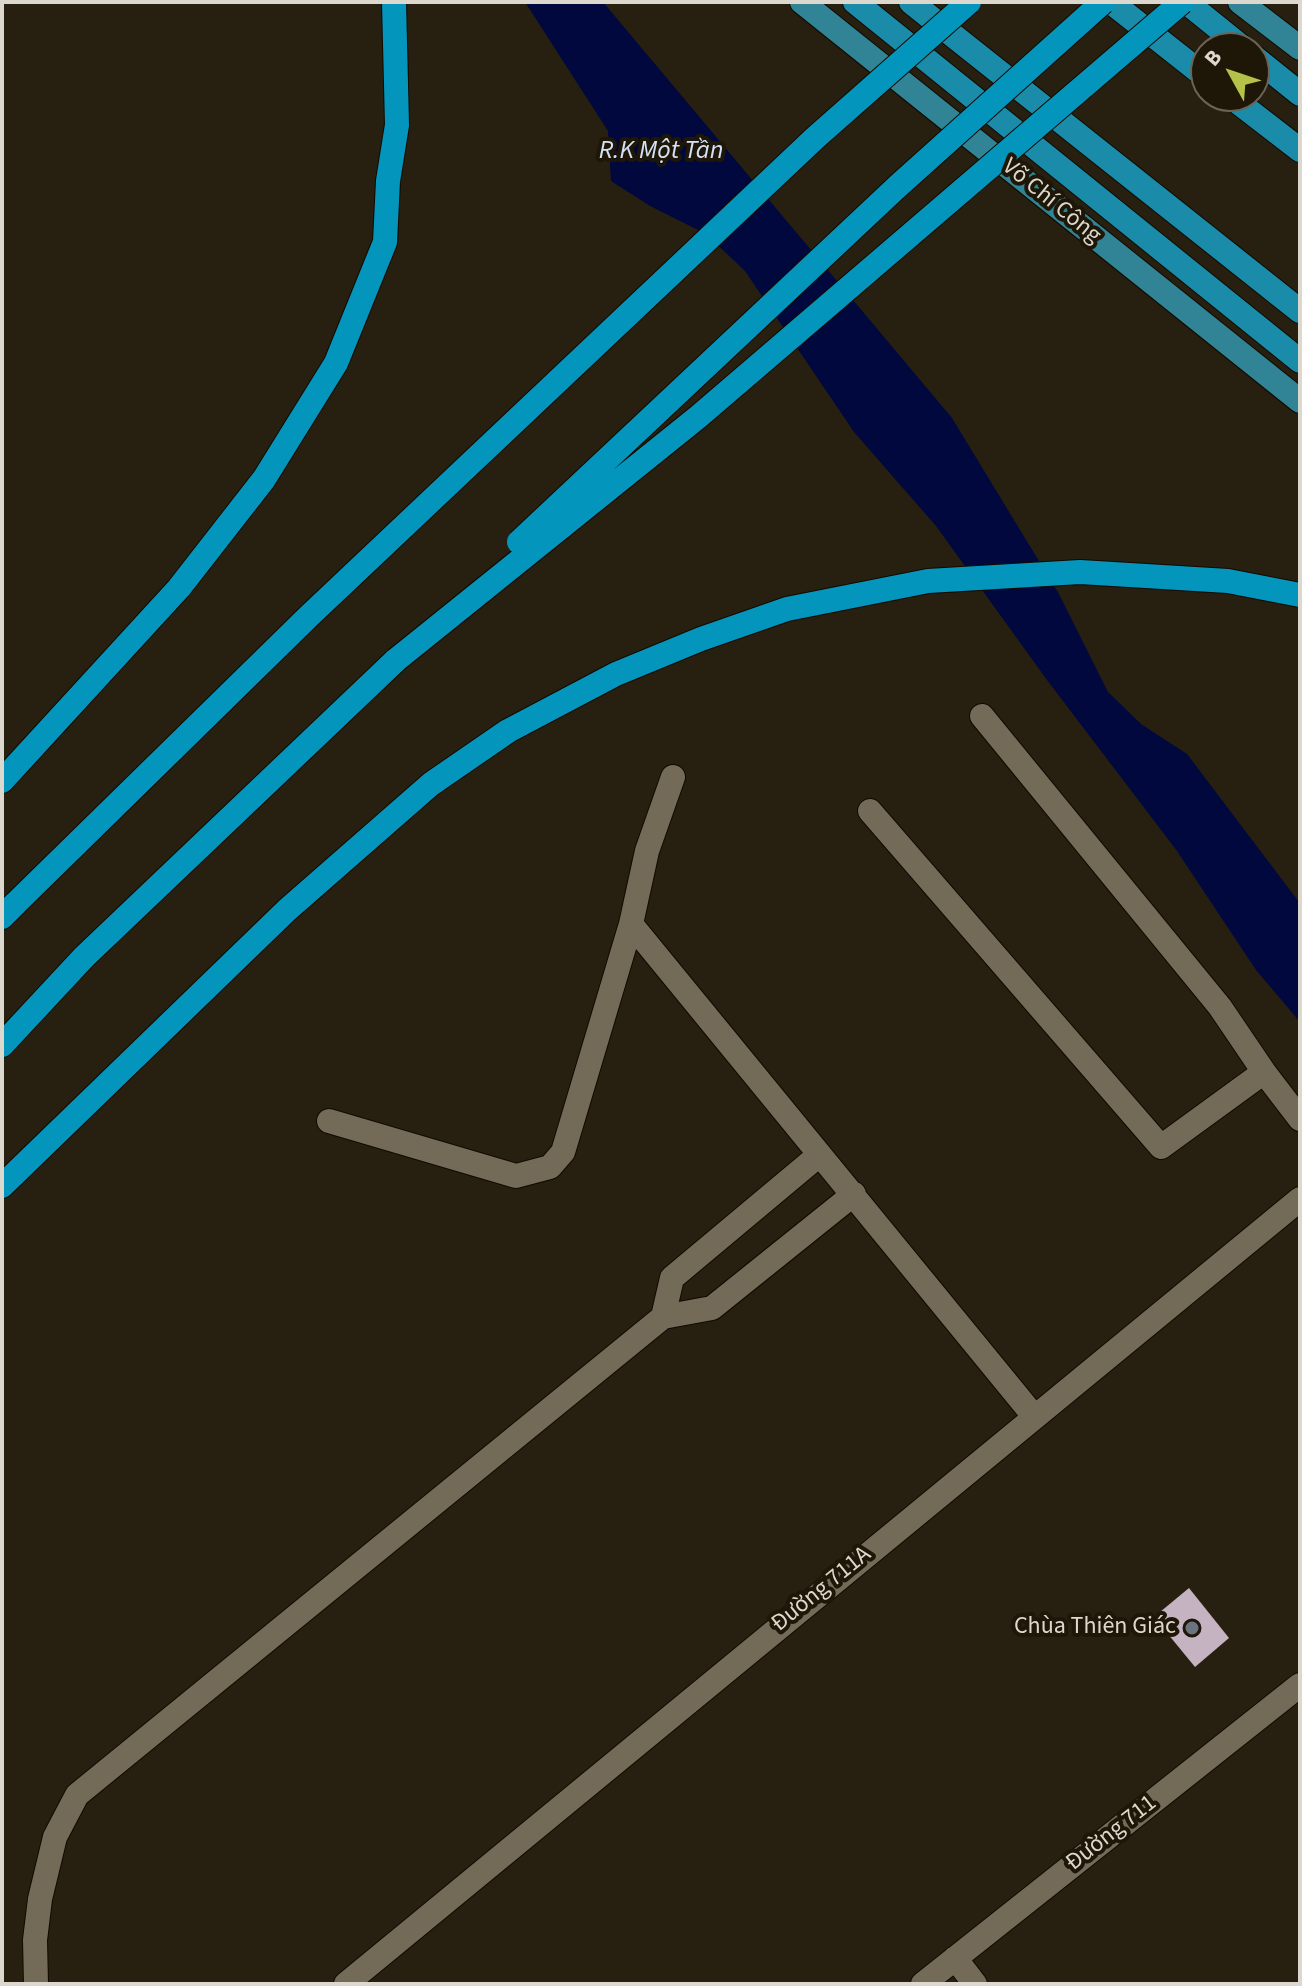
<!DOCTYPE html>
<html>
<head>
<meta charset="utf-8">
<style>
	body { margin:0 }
	#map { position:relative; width:1302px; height:1986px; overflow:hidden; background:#272010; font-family:"Source Sans 3",sans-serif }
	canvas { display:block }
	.frame { position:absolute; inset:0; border:4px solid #ddd8ce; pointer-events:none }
	.north { position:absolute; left:1190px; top:32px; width:80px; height:80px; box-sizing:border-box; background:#1e1707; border:2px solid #6a6457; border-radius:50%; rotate:310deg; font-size:22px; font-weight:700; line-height:32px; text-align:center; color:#ddd8ce }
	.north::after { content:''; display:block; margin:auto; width:28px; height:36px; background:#b5c249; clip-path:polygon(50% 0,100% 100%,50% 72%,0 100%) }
</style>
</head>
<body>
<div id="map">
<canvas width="1302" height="1986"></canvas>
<div class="frame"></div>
<div class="north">B</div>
</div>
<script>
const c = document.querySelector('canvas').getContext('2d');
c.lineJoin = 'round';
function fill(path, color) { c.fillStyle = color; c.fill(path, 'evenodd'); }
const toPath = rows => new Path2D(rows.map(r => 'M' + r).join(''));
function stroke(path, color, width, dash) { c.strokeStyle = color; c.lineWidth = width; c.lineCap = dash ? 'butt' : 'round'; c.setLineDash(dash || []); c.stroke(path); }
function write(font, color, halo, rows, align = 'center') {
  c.font = font + ' "Source Sans 3",sans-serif'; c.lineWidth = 8; c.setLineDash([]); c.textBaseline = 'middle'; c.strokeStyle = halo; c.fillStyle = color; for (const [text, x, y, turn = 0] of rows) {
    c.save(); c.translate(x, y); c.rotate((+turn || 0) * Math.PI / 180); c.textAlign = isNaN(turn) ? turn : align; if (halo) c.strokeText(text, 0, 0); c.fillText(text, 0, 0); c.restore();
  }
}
const water = toPath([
	[525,2,603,2,952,418,1059,594,1108,692,1141,724,1187,754,1299,902,1300,1022,1256,970,1177,851,1047,680,936,526,854,432,745,271,706,234,650,206,611,181,608,131]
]);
const building = toPath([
	[1189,1588,1229,1638,1195,1667,1154,1617]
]);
const minor = toPath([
	[982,716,1220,1007,1264,1072],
	[870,811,1161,1147,1264,1072,1300,1119],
	[631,924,1033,1415],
	[329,1121,516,1176,550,1167,563,1152,631,924,647,851,673,777],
	[663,1317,712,1308,854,1194],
	[955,1958,975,1984],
	[36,1984,35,1940,40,1899,55,1837,77,1795,663,1317,672,1278,819,1155],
	[346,1984,1300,1199],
	[923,1984,1300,1685]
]);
const primary = toPath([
	[802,2,1300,401],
	[1240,2,1300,48]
]);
const trunk = toPath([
	[855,2,1300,361],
	[911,2,1300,311],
	[1111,2,1206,77],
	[1186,2,1243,48],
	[1254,57,1300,94],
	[1230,96,1300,150]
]);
const motorway = toPath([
	[2,781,179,588,264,479,336,363,385,242,388,181,397,125,394,2],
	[2,917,16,903],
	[2,1045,84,957,396,660],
	[2,1186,287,910,431,784,508,731,616,674,701,639,787,609,928,581,1080,572,1228,581,1300,595]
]);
const motorwayBridge = toPath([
	[519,542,898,186,1103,2],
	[396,660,698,417,1182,2],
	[16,903,309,616,815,138,969,2]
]);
const markers = [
	[1192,1628,8,"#6b7280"]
];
const streetNames = [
	["Võ Chí Công",1051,202,39],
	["Đường 711A",822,1590,-39],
	["Đường 711",1112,1834,-38]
];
const poiNames = [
	["Chùa Thiên Giác",1176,1628]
];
const waterNames = [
	["R.K Một Tần",661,152]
];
fill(water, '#00083d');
fill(building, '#c6b3c1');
stroke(minor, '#100a00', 26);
stroke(primary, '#100a00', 26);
stroke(trunk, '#100a00', 26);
stroke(motorway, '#100a00', 26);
stroke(minor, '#736b58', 24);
stroke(primary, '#308495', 24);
stroke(trunk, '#1a8ca9', 24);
stroke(motorway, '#0495bd', 24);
stroke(motorwayBridge, '#100a00', 26, []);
stroke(motorwayBridge, '#0495bd', 24);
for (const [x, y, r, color] of markers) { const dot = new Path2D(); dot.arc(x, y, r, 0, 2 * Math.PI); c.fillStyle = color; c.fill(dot); stroke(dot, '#1e1707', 3); }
write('24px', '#ddd8ce', '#1e1707', streetNames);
write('24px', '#ddd8ce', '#1e1707', poiNames, 'right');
write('italic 26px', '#d5e1f6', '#1e1707', waterNames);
</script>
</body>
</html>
